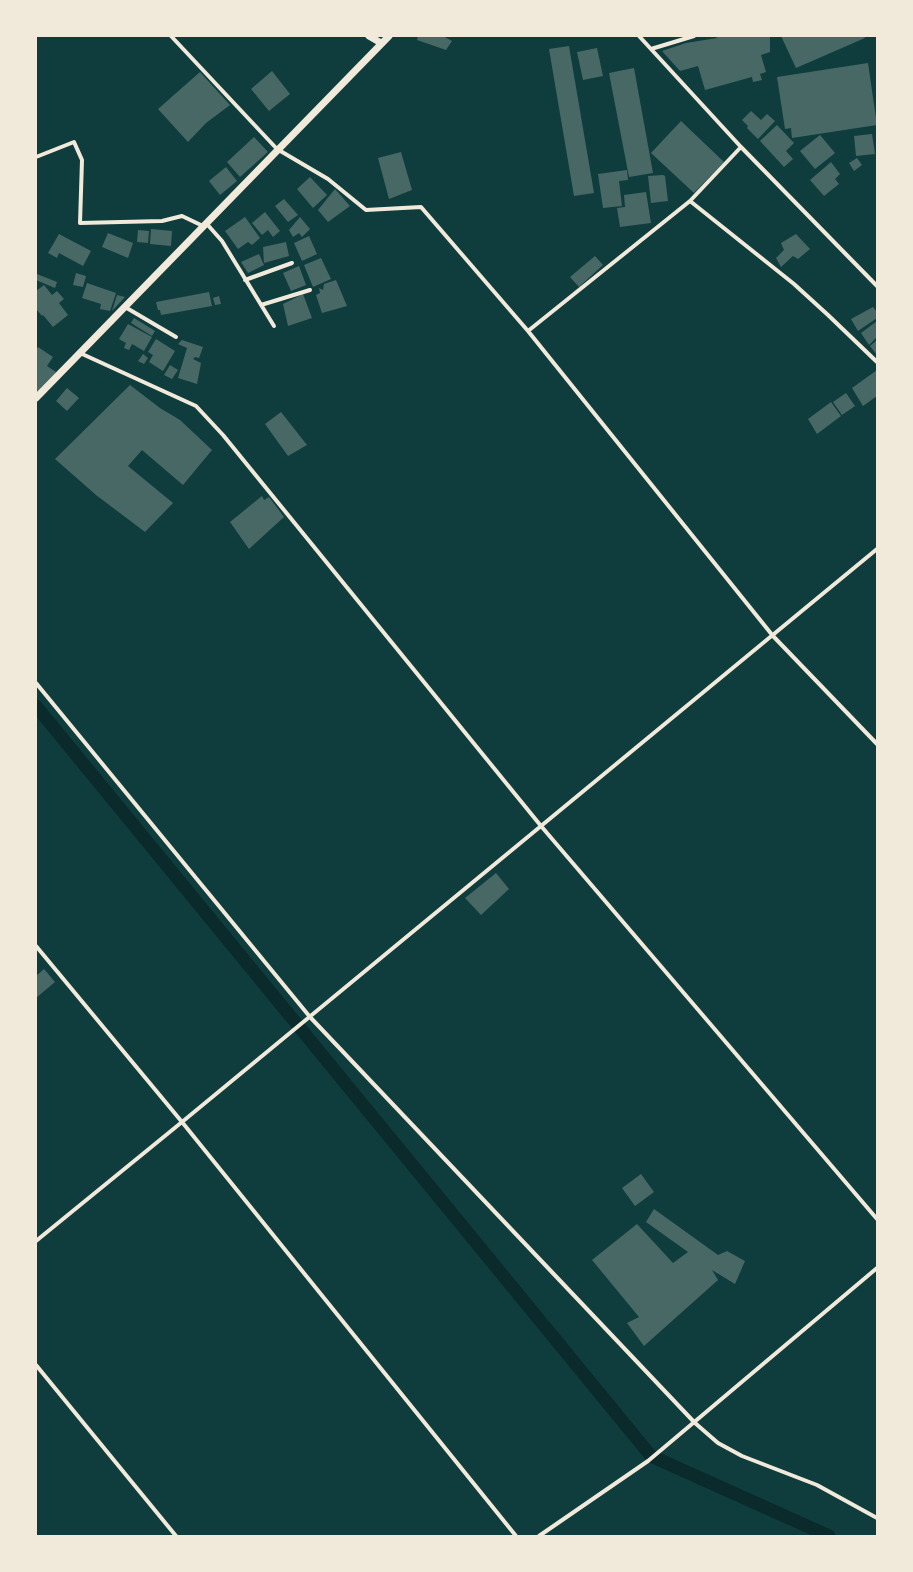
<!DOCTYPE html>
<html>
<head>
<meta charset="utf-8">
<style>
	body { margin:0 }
	#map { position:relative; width:913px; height:1572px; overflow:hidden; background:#0f3d3e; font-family:"PT Sans Narrow",sans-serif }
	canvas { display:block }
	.frame { position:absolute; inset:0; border:37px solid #f1e9da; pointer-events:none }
</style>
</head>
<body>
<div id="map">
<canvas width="913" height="1572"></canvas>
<div class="frame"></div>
</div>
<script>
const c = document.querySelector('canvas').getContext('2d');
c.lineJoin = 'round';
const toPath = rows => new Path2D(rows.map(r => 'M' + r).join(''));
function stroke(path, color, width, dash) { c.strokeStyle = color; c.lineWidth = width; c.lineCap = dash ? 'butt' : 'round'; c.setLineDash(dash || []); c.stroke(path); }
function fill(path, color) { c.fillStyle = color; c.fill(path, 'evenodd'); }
const canal = toPath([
	[36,706,651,1456,829,1536]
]);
const building = toPath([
	[418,36,443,36,452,41,446,50,417,40],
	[716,36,770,36,770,52,761,55,766,72,760,74,762,80,753,82,752,77,705,90,698,66,680,71,662,51,686,43,717,38],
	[781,36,864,36,865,38,796,68],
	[569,46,594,193,574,196,549,49],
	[597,48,603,76,583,80,577,52],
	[868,63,877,125,792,138,791,128,785,129,777,77],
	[634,68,653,173,629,177,609,73],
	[272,71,290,94,269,111,251,89],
	[200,72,230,105,206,123,188,142,158,109],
	[751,111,761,120,767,114,775,121,758,139,747,128,748,126,742,120],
	[681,121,724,162,694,193,651,153],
	[777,125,794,143,786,151,793,159,784,167,760,141],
	[872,134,875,154,856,156,854,136],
	[820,135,835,153,815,169,800,151],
	[254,137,268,152,240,177,227,162],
	[401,152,412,190,389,199,378,158],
	[857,158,862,165,854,171,849,163],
	[831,162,840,174,835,179,839,184,824,196,810,180],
	[226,167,237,181,220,195,209,181],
	[627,170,628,180,619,181,622,206,603,208,598,174],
	[663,175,665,176,668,201,651,203,648,176],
	[310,177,327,195,313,208,297,189],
	[335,189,350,206,328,222,318,210],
	[646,192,651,223,620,227,617,208,625,207,624,195],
	[284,199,298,215,288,222,275,206],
	[265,212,280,231,273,237,268,230,262,235,252,223],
	[245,217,260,238,252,245,248,242,238,249,225,231],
	[300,217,310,229,302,237,299,233,293,237,289,230],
	[151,229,172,231,171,246,150,244],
	[138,230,149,231,148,243,137,242],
	[108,233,133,243,128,258,102,247],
	[59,234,91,251,83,266,59,253,57,258,48,253],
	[796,234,810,249,798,259,793,256,781,267,776,258,784,250,781,243],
	[309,236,317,254,302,261,294,243],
	[286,242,289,256,264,263,263,247],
	[259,254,264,265,248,273,241,262],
	[595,256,603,265,579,287,570,277],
	[321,258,331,279,313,287,304,265],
	[299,266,306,285,291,291,283,273],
	[76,273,86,276,83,287,73,285],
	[37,274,57,282,55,288,36,280],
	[336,280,347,306,322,313,316,295,320,293,319,288,323,290,324,284],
	[87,283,116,293,110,311,100,309,101,304,82,298],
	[44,285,52,295,57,291,64,299,59,303,68,315,53,327,43,315,42,316,36,309,36,291],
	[209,292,212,306,161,315,160,310,158,310,156,302],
	[303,294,312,318,288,326,283,304],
	[117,295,125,297,112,311],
	[219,296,221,304,215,305,213,298],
	[873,307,877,312,877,318,858,331,851,319],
	[134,318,155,331,152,336,131,323],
	[877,321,877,337,869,345,861,333],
	[128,324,152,337,144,351,132,344,129,350,124,348,126,343,119,339],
	[156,339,175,351,163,371,149,362,153,355,148,352],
	[182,340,203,347,199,358,195,357,193,359,201,363,197,384,178,378,187,348,178,344],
	[877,340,877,355,870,346],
	[38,347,53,357,47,366,56,372,46,388,43,386,36,395,36,350],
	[143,354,148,358,144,364,138,361],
	[170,365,178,370,172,379,164,375],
	[877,370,877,396,863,406,852,388],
	[130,385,160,408,180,420,212,450,183,485,142,450,128,466,173,503,145,532,96,495,55,459],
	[67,388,79,398,67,411,56,401],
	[846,393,855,406,842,415,833,402],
	[831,402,841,416,817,434,808,419],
	[281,412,307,445,288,456,265,424],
	[262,496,264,500,269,497,284,517,249,549,230,522],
	[496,873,509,889,481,915,465,898],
	[44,969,55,982,36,998,36,976],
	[641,1174,654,1192,635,1206,622,1188],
	[654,1209,718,1255,727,1251,745,1261,735,1284,712,1270,718,1280,644,1346,627,1323,639,1317,592,1260,637,1224,673,1263,688,1252,646,1222]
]);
const minor = toPath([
	[171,36,277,149,328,179,366,210,421,207,528,331,773,636,877,744],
	[639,36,741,147,877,286],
	[651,49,694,36],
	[36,157,74,142,82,160,80,223,162,221,182,216,203,226],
	[690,201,794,284,828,315,877,362],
	[206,223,222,241,274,326],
	[245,280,292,263],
	[261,305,310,290],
	[125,307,176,337],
	[528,331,690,201,741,147],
	[80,353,196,406,223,435,541,826,877,1219],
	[36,683,310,1017,695,1423,718,1443,742,1456,817,1485,877,1518],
	[36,946,182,1122,516,1536],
	[36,1241,182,1122,877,549],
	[36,1365,176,1536],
	[539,1536,648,1461,877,1268]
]);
const tertiary = toPath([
	[369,36,381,43],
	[36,398,389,36]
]);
stroke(canal, '#0a2a2b', 13);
fill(building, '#486865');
stroke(minor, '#f1e9da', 4);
stroke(tertiary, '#f1e9da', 7);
</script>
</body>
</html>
